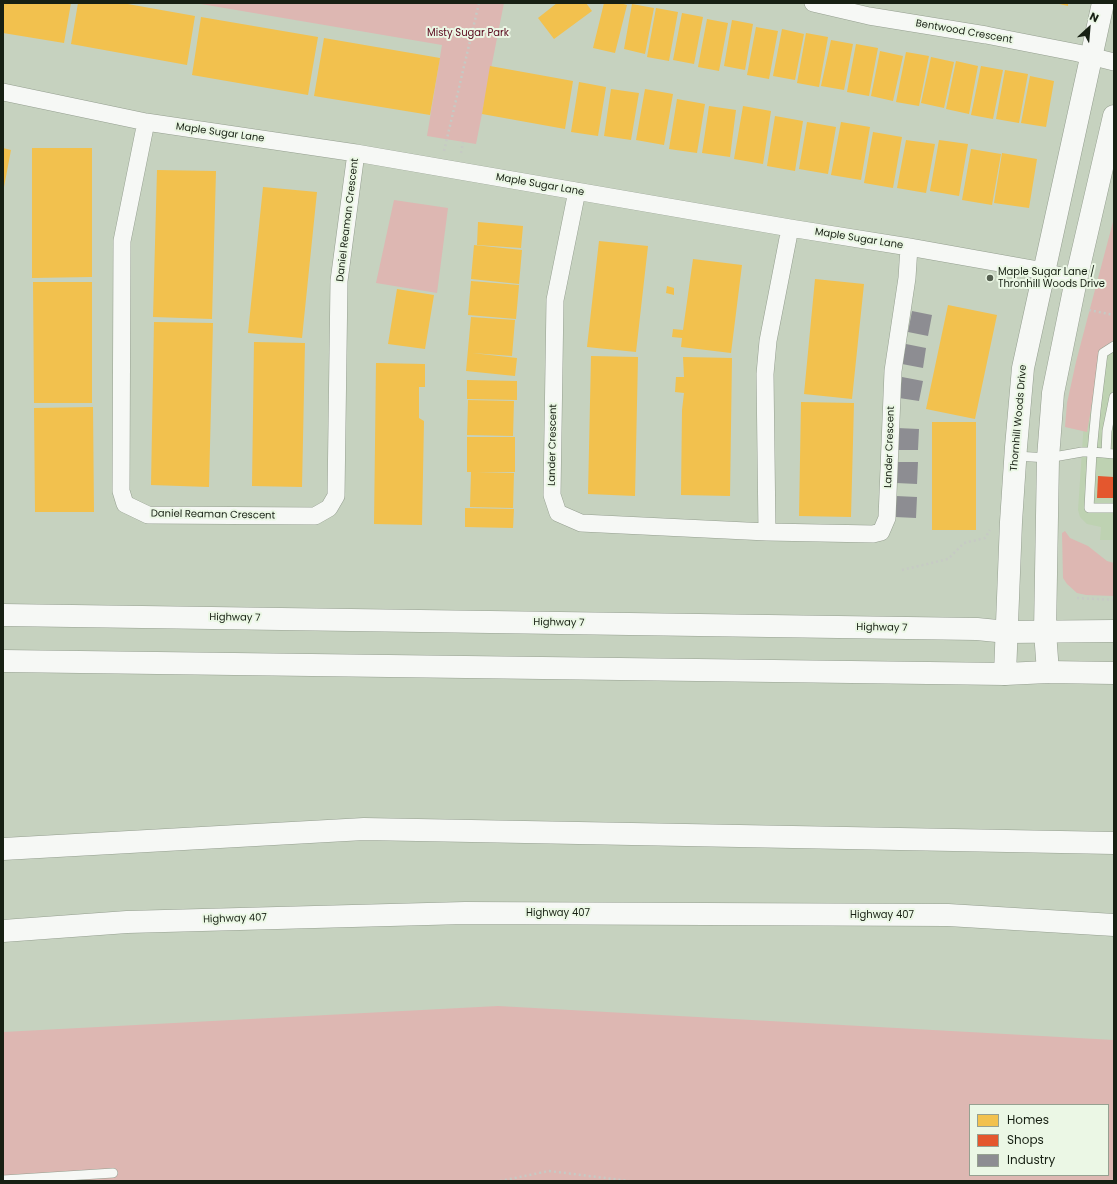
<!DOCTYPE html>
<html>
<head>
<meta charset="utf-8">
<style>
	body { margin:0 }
	#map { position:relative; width:1117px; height:1184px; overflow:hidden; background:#c6d2bf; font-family:Poppins,sans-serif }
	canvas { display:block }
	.frame { position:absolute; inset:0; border:4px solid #172013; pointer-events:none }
	.legend { position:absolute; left:969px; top:1104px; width:140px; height:72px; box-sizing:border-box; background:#ebf7e5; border:1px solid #96a191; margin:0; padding:5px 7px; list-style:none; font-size:12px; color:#172013 }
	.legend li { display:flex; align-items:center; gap:8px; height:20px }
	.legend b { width:20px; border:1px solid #96a191 }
	.north { position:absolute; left:1069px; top:8px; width:40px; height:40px; -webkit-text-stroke:3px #ebf7e5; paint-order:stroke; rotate:26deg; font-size:11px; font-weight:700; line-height:16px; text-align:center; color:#172013 }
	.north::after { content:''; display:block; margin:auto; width:14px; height:18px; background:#172013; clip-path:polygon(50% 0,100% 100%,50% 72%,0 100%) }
</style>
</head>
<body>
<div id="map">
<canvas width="1117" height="1184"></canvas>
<div class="frame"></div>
<ul class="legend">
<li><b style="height:11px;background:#f2c14e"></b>Homes</li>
<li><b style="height:11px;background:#e4572e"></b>Shops</li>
<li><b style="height:11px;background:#8d8d92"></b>Industry</li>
</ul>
<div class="north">N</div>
</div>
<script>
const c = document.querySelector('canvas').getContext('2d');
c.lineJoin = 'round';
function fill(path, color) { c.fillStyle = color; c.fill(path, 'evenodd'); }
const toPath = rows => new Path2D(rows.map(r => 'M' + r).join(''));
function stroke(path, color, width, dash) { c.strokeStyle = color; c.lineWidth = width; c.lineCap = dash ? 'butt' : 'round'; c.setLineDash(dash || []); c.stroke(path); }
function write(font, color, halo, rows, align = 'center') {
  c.font = font + ' Poppins,sans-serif'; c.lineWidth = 4; c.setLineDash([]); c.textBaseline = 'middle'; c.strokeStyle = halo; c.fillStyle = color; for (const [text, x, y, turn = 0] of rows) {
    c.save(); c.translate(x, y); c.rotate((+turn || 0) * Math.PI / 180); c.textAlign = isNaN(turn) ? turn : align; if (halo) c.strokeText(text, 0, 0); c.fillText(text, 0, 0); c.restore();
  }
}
const built = toPath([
	[1114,326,1114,540,1100,540,1101,527,1087,524,1080,517,1078,510,1085,406]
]);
const green = toPath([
	[195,3,504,3,476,144,427,136,442,45],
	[394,200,448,208,437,293,376,283],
	[1114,218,1114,343,1098,369,1087,432,1065,427,1067,403,1076,362,1087,320],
	[1065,531,1070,538,1088,546,1107,561,1114,563,1114,596,1086,595,1077,593,1067,584,1063,578,1062,533],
	[498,1006,1114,1040,1114,1181,3,1181,3,1032],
	[970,1105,1108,1105,1108,1175,970,1175]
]);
const homes = toPath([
	[3,3,71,3,64,43,3,33],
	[78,3,122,3,195,16,187,65,71,44],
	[557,3,586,3,592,11,554,39,538,18],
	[604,3,620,3,627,5,615,53,593,48],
	[1055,3,1068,3,1068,6],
	[632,4,654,8,645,54,624,49],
	[656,8,678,12,669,61,647,57],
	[682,13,703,17,694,64,673,60],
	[201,17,318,37,308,95,192,75],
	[707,19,728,23,719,71,698,67],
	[732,20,753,24,745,70,724,66],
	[756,27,778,31,769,79,747,75],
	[782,29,804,34,795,80,773,76],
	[806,33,828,37,819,87,797,83],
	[324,38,440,58,430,115,314,96],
	[831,40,853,44,844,90,821,86],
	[856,44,878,48,869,96,847,92],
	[880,51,903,56,893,101,871,96],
	[906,52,929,56,919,106,896,102],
	[931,57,954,62,944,108,921,103],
	[956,61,978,66,969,114,946,109],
	[490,66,573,81,565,129,482,114],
	[981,66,1003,70,993,119,971,115],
	[1005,70,1028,74,1019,123,996,119],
	[1030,76,1054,81,1046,127,1021,123],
	[579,82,606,87,598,136,571,132],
	[611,89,639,93,631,140,604,136],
	[645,89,673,94,664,145,636,140],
	[677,99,705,104,697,153,669,149],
	[709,106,736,110,730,157,702,153],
	[743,106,771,111,763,164,734,159],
	[775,116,803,121,795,171,767,166],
	[807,122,836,127,828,174,799,169],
	[841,122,870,127,861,180,831,175],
	[873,132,902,137,893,188,864,183],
	[906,140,935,144,926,193,897,188],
	[939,140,968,144,959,196,930,191],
	[3,148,11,150,4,187,3,187],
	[32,148,92,148,92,277,32,278],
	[971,149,1001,154,992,205,962,200],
	[1002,153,1037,159,1029,208,994,203],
	[157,170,216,171,212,319,153,317],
	[263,187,317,192,302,338,248,333],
	[478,222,523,226,521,248,477,245],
	[599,241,648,246,636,352,587,347],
	[474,245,522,250,519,284,471,279],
	[693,259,742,265,731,353,681,347,682,338,672,337,673,329,683,330],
	[815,279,864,284,852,399,804,394],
	[471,281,519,285,516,319,468,315],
	[33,282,92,282,92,403,34,403],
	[667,286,674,288,674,295,666,293],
	[397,289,434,295,425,349,388,344],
	[948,305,997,315,975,419,926,409],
	[471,317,515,320,512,356,472,353,517,358,515,376,466,371],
	[154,322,213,323,209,487,151,485],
	[254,342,305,343,302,487,252,486],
	[591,356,638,357,635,496,588,494],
	[683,357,732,358,730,496,681,495,682,410,684,393,675,392,676,377,684,377],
	[376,363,425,364,425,387,419,387,419,418,424,421,422,525,374,524],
	[467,380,517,381,517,400,467,399],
	[468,400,514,401,513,436,467,435],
	[801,402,854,403,851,517,799,516],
	[93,407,94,512,35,512,34,408],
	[932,422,976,422,976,530,932,530],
	[467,437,515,437,515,472,477,472,514,473,513,508,470,507,471,472,467,472],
	[465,508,514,509,513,528,465,527]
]);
const shops = toPath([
	[1098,476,1114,477,1114,498,1097,498]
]);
const industry = toPath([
	[912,311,932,315,928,336,908,332],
	[906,344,926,348,923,368,902,364],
	[902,377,923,381,919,401,899,398],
	[897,428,919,429,918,450,897,450],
	[897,462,918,462,917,484,896,483],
	[896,496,917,497,916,518,895,517]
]);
const path = toPath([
	[444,151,479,3],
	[461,153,463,142],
	[1089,310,1114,315],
	[902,570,948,559,964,543,985,538,990,530],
	[1077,598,1114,600],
	[500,1181,549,1171,629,1181]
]);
const lane = toPath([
	[1114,346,1103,353,1096,410,1092,452,1114,454],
	[1106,453,1107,431,1114,397],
	[1016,456,1048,458,1082,452,1092,452,1089,508,1114,508],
	[3,1180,113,1173]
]);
const street = toPath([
	[813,3,869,16,986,35,1078,53,1114,62],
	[3,92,146,122,356,153,790,228,909,247,1033,269,1076,280],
	[146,122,122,241,121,491,125,504,148,515,315,516,329,508,336,496,339,281,356,153],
	[577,191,555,300,552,495,558,513,581,523,767,532,873,534,881,532,887,518,893,371,907,278,909,247],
	[767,532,765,374,768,341,790,228]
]);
const secondary = toPath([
	[1048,672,1045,632,1048,458,1053,393,1076,280,1114,116],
	[1005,674,1011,522,1016,447,1023,368,1103,3]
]);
const primary = toPath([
	[3,615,977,629,1007,632,1114,631],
	[3,661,1005,674,1048,672,1114,673]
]);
const highway = toPath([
	[3,849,364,829,1114,843],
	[3,931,127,922,465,913,948,915,1114,925]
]);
const markers = [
	[990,278,4,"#545e4f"]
];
const streetNames = [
	["Bentwood Crescent",964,32,10],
	["Maple Sugar Lane",220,133,8],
	["Maple Sugar Lane",540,185,10],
	["Daniel Reaman Crescent",348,220,-83],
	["Maple Sugar Lane",859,239,9],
	["Thornhill Woods Drive",1019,418,-85],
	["Lander Crescent",553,445,-89],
	["Lander Crescent",890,447,-88],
	["Daniel Reaman Crescent",213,515,1],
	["Highway 7",235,618,1],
	["Highway 7",559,623,1],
	["Highway 7",882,628,1],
	["Highway 407",558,913],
	["Highway 407",882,915],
	["Highway 407",235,919,-2]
];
const parkNames = [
	["Misty Sugar Park",468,33]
];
const poiNames = [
	["Maple Sugar Lane /",998,272],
	["Thronhill Woods Drive",998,284]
];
fill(built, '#bed2b2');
fill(green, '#ddb7b2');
fill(homes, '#f2c14e');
fill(shops, '#e4572e');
fill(industry, '#8d8d92');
stroke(lane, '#949e8f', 10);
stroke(street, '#949e8f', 18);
stroke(secondary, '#949e8f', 23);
stroke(primary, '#949e8f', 23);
stroke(highway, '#949e8f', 23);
stroke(path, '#c6cac4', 2.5, [2, 3]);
stroke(lane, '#f6f8f5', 9);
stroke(street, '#f6f8f5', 17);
stroke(secondary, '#f6f8f5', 22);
stroke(primary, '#f6f8f5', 22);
stroke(highway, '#f6f8f5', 22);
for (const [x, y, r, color] of markers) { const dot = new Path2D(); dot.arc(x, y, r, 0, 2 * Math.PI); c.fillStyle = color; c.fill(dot); stroke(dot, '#ebf7e5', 1.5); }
write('10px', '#172013', '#ebf7e5', streetNames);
write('10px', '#59071c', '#ebf7e5', parkNames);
write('10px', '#172013', '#ebf7e5', poiNames, 'left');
</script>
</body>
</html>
